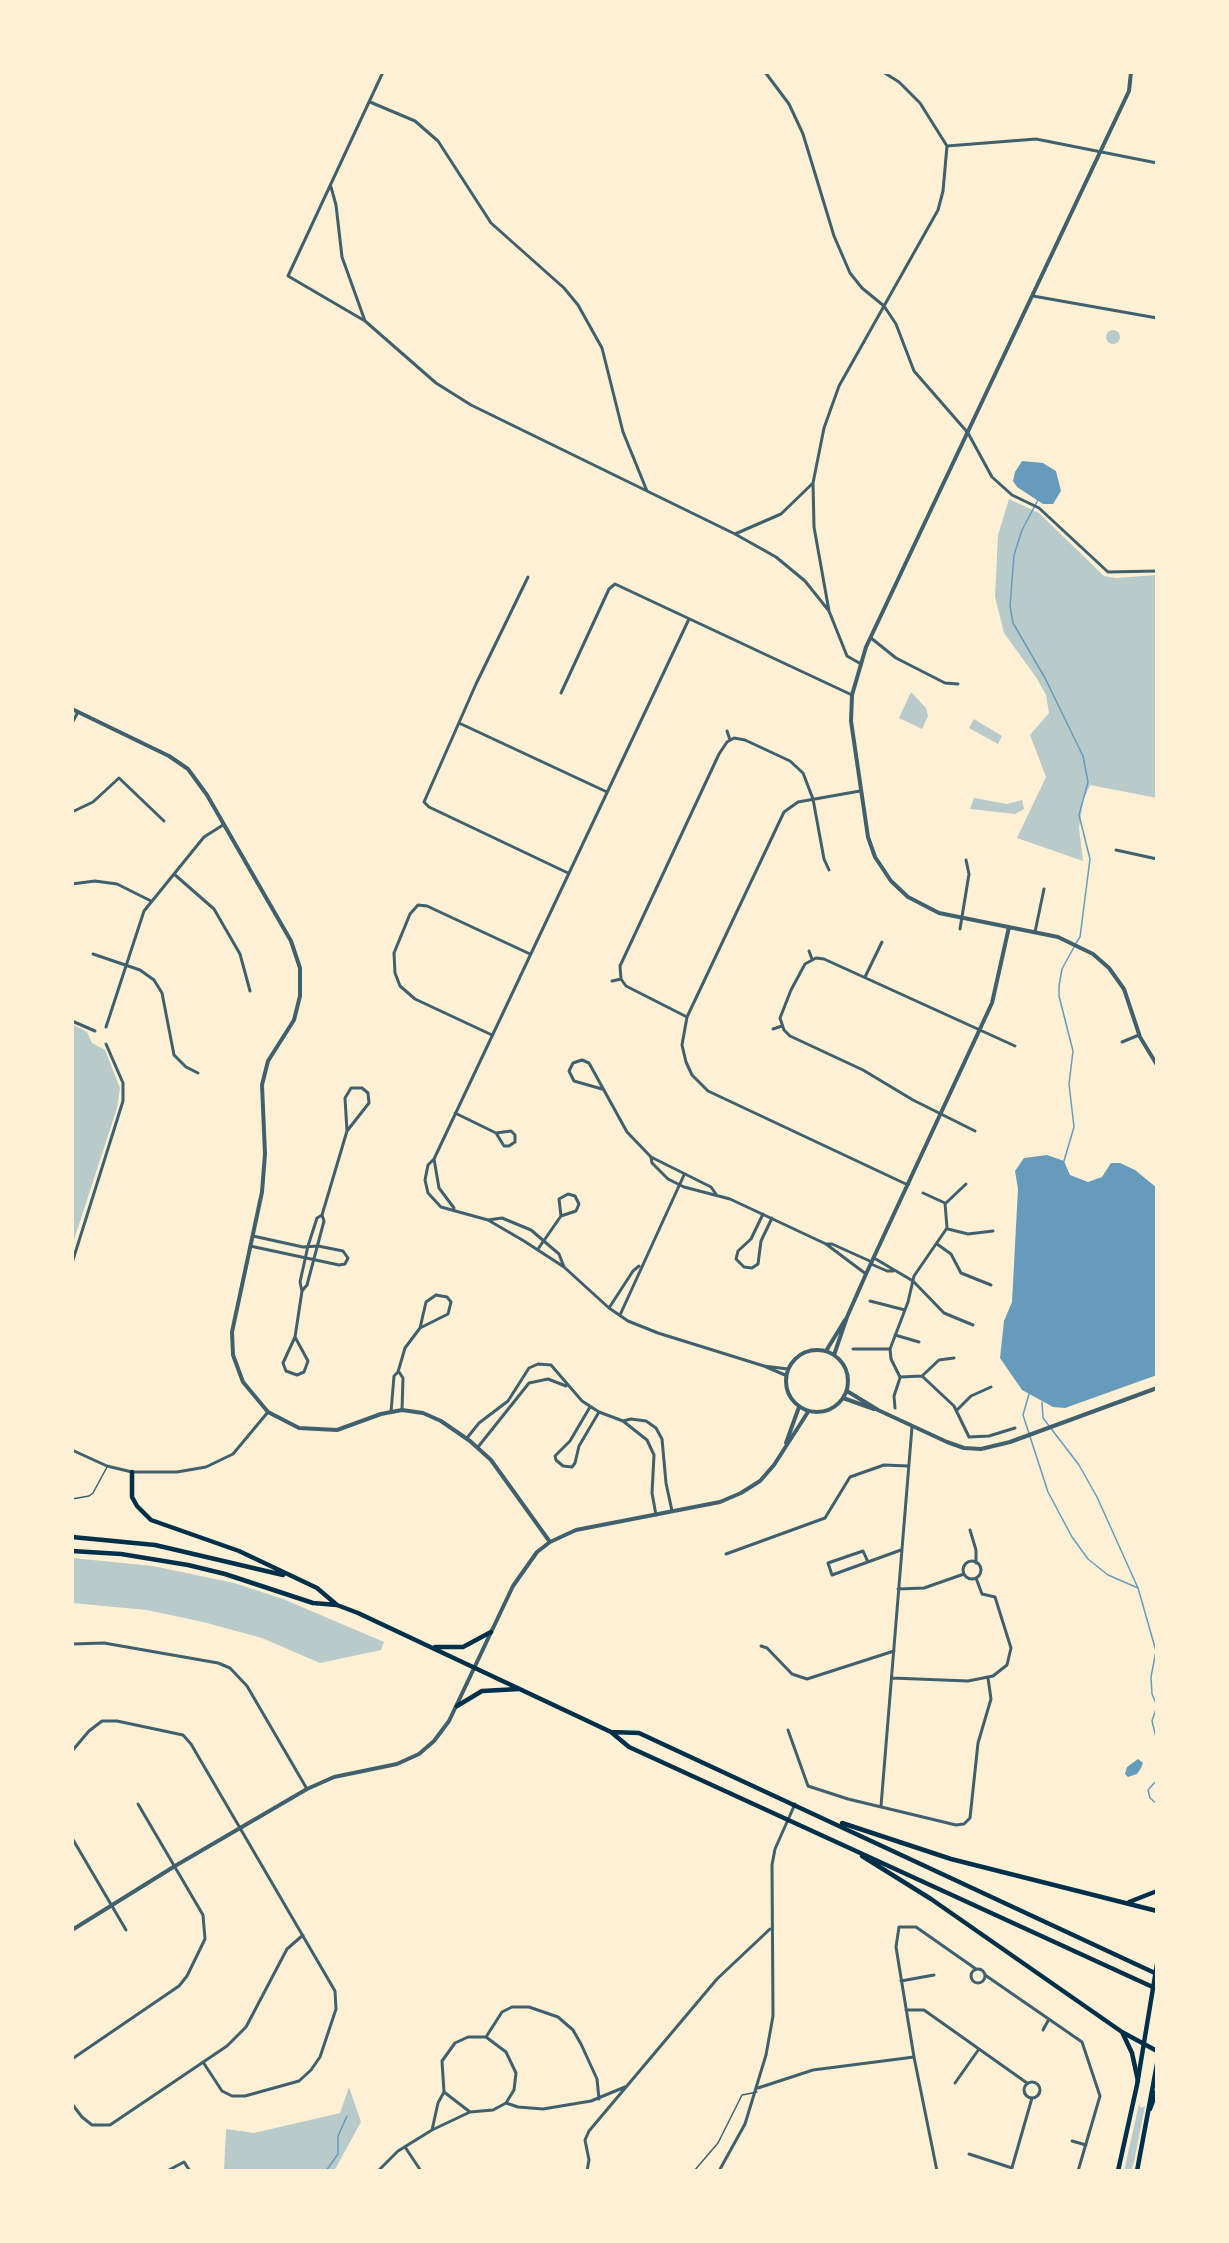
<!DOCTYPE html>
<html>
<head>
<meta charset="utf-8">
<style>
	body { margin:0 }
	#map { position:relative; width:1229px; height:2243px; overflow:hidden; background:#fdf0d5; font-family:"Noto Sans",sans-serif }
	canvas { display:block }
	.frame { position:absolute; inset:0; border:74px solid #fdf0d5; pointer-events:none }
</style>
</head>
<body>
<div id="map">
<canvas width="1229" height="2243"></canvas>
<div class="frame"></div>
</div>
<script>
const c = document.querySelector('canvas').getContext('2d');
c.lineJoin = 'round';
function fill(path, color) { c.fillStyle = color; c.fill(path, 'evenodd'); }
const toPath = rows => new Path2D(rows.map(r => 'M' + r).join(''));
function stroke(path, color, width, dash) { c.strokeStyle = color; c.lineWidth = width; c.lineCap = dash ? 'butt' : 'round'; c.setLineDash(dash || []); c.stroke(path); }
const green = toPath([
	'1106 337a7 7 0 1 1 14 0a7 7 0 1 1-14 0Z',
	[1009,499,1039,513,1104,576,1116,578,1157,575,1157,798,1090,785,1083,801,1079,828,1083,861,1017,838,1046,777,1030,735,1049,713,1046,695,1036,677,1004,633,995,597,998,535],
	[911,692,926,708,928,716,922,729,899,718],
	[974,719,1002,736,998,744,969,728],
	[974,798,1007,804,1022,800,1024,809,1015,814,970,809],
	[72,1024,87,1032,92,1043,105,1050,120,1088,117,1108,72,1246],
	[72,1558,153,1566,234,1583,283,1599,384,1642,381,1650,320,1663,262,1638,203,1622,147,1610,72,1603],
	[349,2087,361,2122,334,2171,224,2171,226,2129,254,2133,340,2113],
	[1139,2104,1141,2108,1145,2106,1134,2162,1131,2171,1124,2171]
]);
const water = toPath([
	[1022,461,1043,463,1056,471,1061,491,1053,504,1043,504,1017,487,1013,481,1015,472],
	[1047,1155,1064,1161,1070,1175,1088,1182,1102,1177,1111,1163,1120,1163,1135,1170,1157,1188,1157,1375,1065,1408,1053,1407,1022,1390,1000,1358,1004,1321,1012,1302,1018,1189,1015,1171,1024,1158],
	[1138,1759,1143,1763,1141,1768,1137,1774,1128,1777,1125,1774,1127,1767]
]);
const stream = toPath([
	[1038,500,1022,530,1014,555,1010,606,1013,623,1045,678,1083,756,1088,782,1079,815,1090,859,1080,937,1076,943],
	[1064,1161,1074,1127,1069,1084,1073,1051,1059,996,1059,986,1062,969,1074,947],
	[1029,1394,1023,1415,1048,1492,1072,1537,1088,1559,1108,1575,1138,1588],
	[1042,1402,1043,1418,1079,1465,1097,1497,1138,1588,1156,1651,1151,1677,1152,1694,1157,1706,1152,1721,1157,1741],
	[1157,1780,1148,1790,1150,1798,1157,1804],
	[326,2171,338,2154,338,2136,347,2116]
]);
const service = toPath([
	[72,1499,89,1496,93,1493,107,1467],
	[694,2171,718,2143,742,2095,757,2092]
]);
const minor = toPath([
	[383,72,288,276,365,321,436,383,471,405,735,534,776,557,805,581,829,611],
	[765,72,789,104,803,134,834,236,850,273,862,288,884,306,896,324,914,371,968,433,992,477,1012,495,1039,508,1108,572,1157,571],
	[370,102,415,121,438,141,491,223,564,288,578,305,602,348,623,432,647,491],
	[947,146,1036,139,1157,163],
	[331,187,336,205,342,257,365,321],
	[1033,296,1157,318],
	[735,534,781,514,813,483],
	[528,577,476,684,424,802,429,807,568,873],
	[689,619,434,1159,428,1165,425,1180,428,1193,441,1207,488,1220,524,1241,564,1267,609,1308,628,1321,658,1333,764,1366,785,1375],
	[871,638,896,658,945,683,958,684],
	[861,664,847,656,829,611,814,527,813,483,824,428,839,386,938,210,943,191,947,146,920,103,899,82,883,72],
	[561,693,609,589,615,584,852,695],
	[72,723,78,712],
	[459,723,607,792],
	[727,731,730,740],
	[860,791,798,802,784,812,687,1017,682,1045,686,1062,692,1075,708,1091,908,1185],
	[72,812,93,802,119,778,164,821],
	[1116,850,1157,859],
	[174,874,214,909,240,954,250,991],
	[72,884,95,881,117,884,151,901],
	[960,929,969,874,966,860],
	[1035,932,1044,889],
	[809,951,812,959],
	[93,954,140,970,154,980,162,993,174,1055,186,1067,198,1073],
	[865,977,882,942],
	[612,981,621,979],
	[687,1017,626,986,621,979,620,966,719,754,727,742,734,738,745,740,790,761,803,773,813,799,824,859,829,870],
	[72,1021,95,1031],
	[106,1027,144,911,204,837,223,825],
	[773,1029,782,1026],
	[492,1035,415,999,400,986,395,973,394,953,410,914,418,905,427,906,530,954],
	[1122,1042,1139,1035],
	[602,1089,574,1081,569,1071,573,1063,582,1060,589,1063,627,1132,651,1157,652,1163,668,1179,684,1187,730,1199,826,1244,832,1244,872,1262],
	[455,1113,496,1133,504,1146,509,1146,515,1142,515,1135,511,1131,496,1133],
	[975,1131,913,1100,863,1070,790,1036,784,1030,780,1018,791,990,805,964,816,958,824,959,1015,1046],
	[651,1157,711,1187,716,1194],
	[434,1159,439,1188,454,1208],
	[923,1193,945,1203,947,1228,914,1276,908,1302,890,1349,891,1359,900,1377,922,1376,954,1406,969,1437,989,1436,1015,1428],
	[946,1203,966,1184],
	[763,1214,751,1239,738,1251,736,1259,744,1267,752,1268,758,1264,761,1241,772,1218],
	[488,1220,502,1218,531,1230,559,1254,564,1267],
	[948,1229,968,1234,993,1231],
	[826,1244,866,1274],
	[937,1244,951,1254,961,1273,991,1285],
	[250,1246,339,1265,345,1264,348,1258,343,1251,318,1246,303,1247,253,1236],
	[538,1249,561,1216,576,1211,579,1204,575,1196,568,1194,559,1199,561,1216],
	[874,1258,913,1281,944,1313,973,1325],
	[72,1263,123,1101,123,1083,106,1044],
	[871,1264,887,1271,893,1271],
	[302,1291,300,1282,308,1246,317,1218,322,1215,347,1131,345,1098,351,1088,362,1088,368,1093,369,1103,347,1131],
	[870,1301,905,1310],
	[609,1308,633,1271,639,1266],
	[620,1315,684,1175],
	[895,1335,919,1342],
	[295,1337,308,1361,304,1372,297,1375,286,1371,283,1363,295,1337,302,1291,307,1285,324,1221,322,1215],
	[853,1349,890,1349],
	[764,1366,788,1369],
	[399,1372,403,1378,402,1410],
	[922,1376,939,1360,954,1358],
	[590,1407,570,1441,555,1456,556,1460,563,1466,572,1467,575,1463,579,1446,599,1412],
	[895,1408,894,1396,900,1378],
	[957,1410,971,1396,991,1387],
	[391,1412,394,1376,398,1372,405,1348,420,1328,426,1302,436,1295,447,1297,451,1302,448,1314,420,1328],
	[623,1421,631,1419,646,1421,656,1428,662,1439,666,1483,672,1511],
	[467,1438,479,1423,508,1401,529,1368,538,1364,551,1365,582,1401,599,1412,623,1421,647,1440,654,1455,652,1493,656,1515],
	[478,1447,529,1383,548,1379,566,1386],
	[72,1450,107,1466,132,1472,177,1472,206,1467,233,1454,268,1412],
	[970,1530,976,1550,976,1563],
	[726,1554,825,1518,850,1477,884,1465,908,1466],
	'963 1570a9 9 0 1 1 18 0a9 9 0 1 1-18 0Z',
	[868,1562,863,1551,828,1563,832,1575,901,1550],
	[898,1589,924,1588,964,1574],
	[72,1644,104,1643,218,1663,230,1668,247,1686,307,1789],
	[761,1646,767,1648,792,1674,807,1679,894,1651],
	[892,1678,968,1681,993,1676,1007,1665,1011,1648,995,1597,982,1594,976,1578],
	[788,1730,808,1786,848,1799,956,1825,964,1824,970,1818,978,1743,991,1699,988,1678],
	[72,1751,89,1731,102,1721,117,1721,183,1735,191,1744,335,1991,336,2009,320,2057,311,2070,299,2081,245,2096,232,2096,222,2091,203,2062],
	[881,1806,912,1427],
	[72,1838,126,1930],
	'971 1976a7 7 0 1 1 14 0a7 7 0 1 1-14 0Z',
	[985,1975,1082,2042,1100,2096,1078,2171],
	[901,1981,934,1975],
	[906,2010,924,2010,1027,2083],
	[1043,2030,1049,2019],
	[486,2037,502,2012,512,2007,529,2007,558,2017,573,2030,581,2044,597,2079,599,2099],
	[72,2059,179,1986,187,1976,205,1939,203,1915,138,1804],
	'1024 2090a8 8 0 1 1 16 0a8 8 0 1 1-16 0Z',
	[955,2083,979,2049],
	[758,2088,813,2070,914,2057],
	[444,2092,470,2112],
	[72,2104,82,2117,92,2125,110,2125,227,2046,246,2027,287,1949,303,1935],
	[432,2130,438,2103,444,2092,442,2061,455,2043,468,2037,486,2037,506,2052,516,2073,514,2090,506,2103,518,2107,543,2109,591,2101,625,2087],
	[1072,2141,1086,2145],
	[405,2147,421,2171],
	[969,2154,1012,2168],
	[167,2171,184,2162,190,2171],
	[378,2171,398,2151,432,2130,470,2112,493,2110,506,2103],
	[587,2171,589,2160,585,2140,589,2131,717,1979,770,1929],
	[719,2171,745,2124,766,2055,773,2016,772,1865,775,1849,795,1804],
	[937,2171,914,2057,896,1947,899,1927,916,1927,976,1969],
	[1011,2171,1032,2098]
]);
const tertiary = toPath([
	[1131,72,1129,91,866,647,852,695,851,721,868,837,875,857,891,881,908,897,939,913,1058,937,1093,954,1109,968,1124,989,1140,1037,1157,1065],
	[72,709,169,756,188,769,207,795,291,941,300,968,300,996,294,1020,268,1061,262,1085,265,1154,262,1192,232,1332,233,1355,243,1382,268,1412,299,1428,337,1430,381,1414,402,1410,423,1413,441,1421,470,1441,491,1460,550,1542],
	'786 1381a31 31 0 1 1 62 0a31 31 0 1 1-62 0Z',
	[826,1351,845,1320],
	[834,1355,847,1317,866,1274,992,1003,1009,927],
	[847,1391,878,1410,947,1442,964,1448,981,1449,1010,1442,1157,1388],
	[843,1398,874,1409],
	[786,1443,799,1407],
	[72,1930,175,1866,307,1789,334,1777,397,1764,419,1754,434,1741,449,1721,513,1586,537,1552,550,1542,576,1530,720,1502,741,1493,760,1481,774,1465,808,1412]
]);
const primary = toPath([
	[1118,2171,1137,2085,1157,1964],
	[1137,2171,1157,2064]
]);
const trunk = toPath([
	[132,1472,132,1497,137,1506,151,1520,239,1551,317,1588,337,1605],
	[72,1537,155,1545,283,1575],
	[72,1551,121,1554,188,1565,225,1574,313,1603,337,1605,358,1613,611,1732,629,1747,1157,1989],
	[435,1647,463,1647,491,1632],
	[457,1706,482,1691,519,1689],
	[611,1732,639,1733,1157,1974],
	[842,1823,951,1859,1157,1911],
	[862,1856,931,1899,1122,2032,1157,2051],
	[1129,1902,1157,1891],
	[1122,2032,1132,2053,1138,2081],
	[1150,2109,1157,2090]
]);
fill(green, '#b9caca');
fill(water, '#669bbc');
stroke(stream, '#669bbc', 1.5);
stroke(service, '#3f606c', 1.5);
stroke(minor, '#3f606c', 3);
stroke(tertiary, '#3f606c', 4);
stroke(primary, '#003049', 4.5);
stroke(trunk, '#003049', 4.5);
</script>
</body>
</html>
